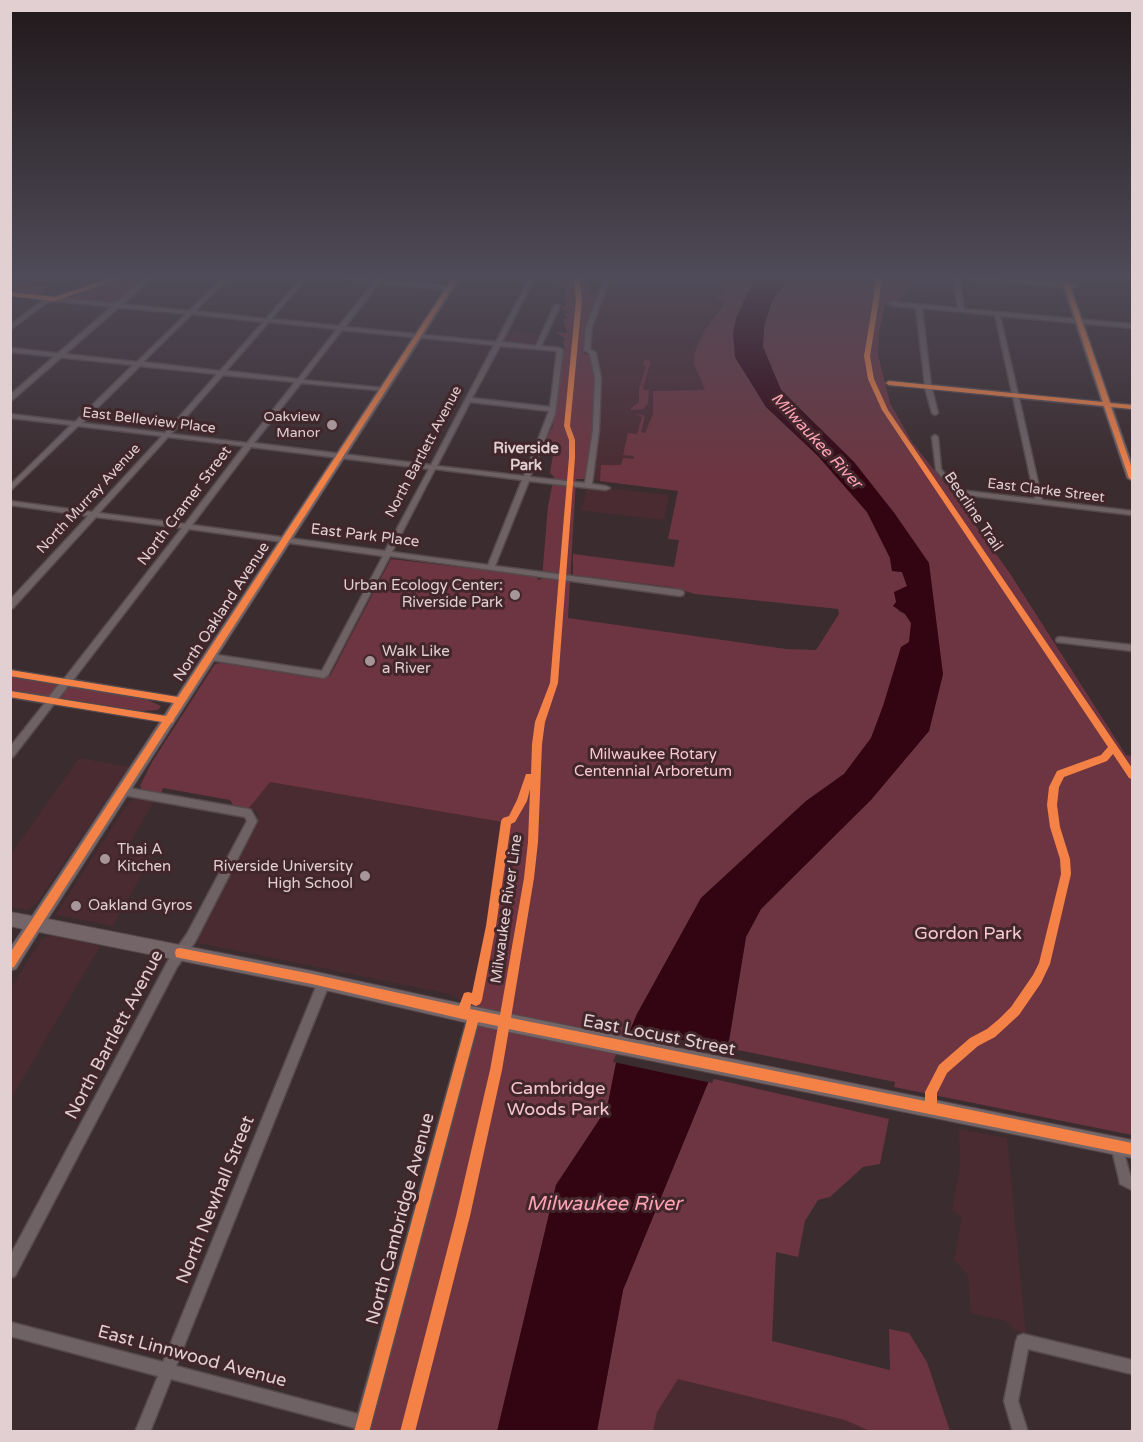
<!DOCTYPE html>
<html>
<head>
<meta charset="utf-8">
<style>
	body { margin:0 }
	#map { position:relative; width:1143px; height:1442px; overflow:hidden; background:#3b2c2f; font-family:"Varela Round",sans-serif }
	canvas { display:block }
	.frame { position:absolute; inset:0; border:12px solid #e1cfd2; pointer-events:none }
</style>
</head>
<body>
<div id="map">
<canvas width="1143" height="1442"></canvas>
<div class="frame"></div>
</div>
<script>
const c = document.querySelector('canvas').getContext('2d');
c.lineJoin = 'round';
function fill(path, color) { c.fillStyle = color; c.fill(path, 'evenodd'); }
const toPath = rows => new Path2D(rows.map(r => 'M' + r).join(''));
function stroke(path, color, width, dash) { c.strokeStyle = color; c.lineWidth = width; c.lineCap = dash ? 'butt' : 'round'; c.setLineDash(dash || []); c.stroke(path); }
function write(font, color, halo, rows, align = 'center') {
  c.font = font + ' "Varela Round",sans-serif'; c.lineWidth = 6; c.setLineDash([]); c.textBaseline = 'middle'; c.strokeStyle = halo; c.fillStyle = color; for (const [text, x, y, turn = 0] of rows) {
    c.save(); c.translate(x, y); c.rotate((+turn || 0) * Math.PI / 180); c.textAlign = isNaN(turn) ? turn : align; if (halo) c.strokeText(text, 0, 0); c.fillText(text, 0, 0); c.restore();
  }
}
const built = toPath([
	[612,275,743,275,704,329,695,351,760,501,593,480,600,430,601,378,597,356,590,349,592,327],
	[913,275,953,275,955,296,908,292,908,281],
	[508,332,542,335,537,345,507,342,504,340],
	[588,486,669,495,664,520,581,510],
	[79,758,129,767,36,904,27,910,11,907,11,854],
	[269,781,508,823,491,926,472,1002,461,1000,449,994,199,943,198,939,258,822,258,812,249,808],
	[135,798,154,801,128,846,155,851,113,926,57,915,58,911,126,806],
	[50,935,100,946,11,1099,11,988,41,940],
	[959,1129,1007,1138,1026,1333,1016,1331,1006,1321,971,1313,968,1275,954,1260,962,1217,952,1210,960,1167],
	[663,1365,924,1432,651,1432]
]);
const green = toPath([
	[14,275,44,275,47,276,31,276,47,279,21,277,11,283,53,286,43,289,44,293,40,295,11,292,11,276],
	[134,275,150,275,121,300,115,302,70,298],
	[559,275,589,275,591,293,598,294,586,328,584,354,590,355,592,359,595,376,593,423,585,479,576,479,568,618,786,649,816,650,839,614,838,609,695,594,671,587,573,575,573,554,674,567,679,540,668,539,678,491,600,481,601,465,621,465,623,458,634,459,633,456,623,455,628,433,637,434,642,417,633,413,645,416,641,432,645,433,653,414,653,391,705,390,694,364,695,351,705,329,724,304,716,297,725,293,728,275,760,275,748,293,735,357,766,407,818,456,867,512,890,558,892,571,902,572,907,586,898,611,905,614,912,624,909,642,871,738,844,774,806,801,701,898,637,1014,616,1063,607,1108,556,1185,497,1431,369,1431,476,1035,478,996,508,823,270,782,249,808,233,805,230,800,163,788,161,793,142,789,140,786,152,762,215,664,221,663,321,679,330,676,391,559,537,576,538,580,542,579,548,506,554,477,550,473,554,449,543,444,553,426,552,421,557,407,556,394,561,353,565,350,563,342,565,339,556,332,567,333,563,319,567,318,565,314,569,312,561,309,568,303,564,300,566,297,565,286,555,282,555,277],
	[791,275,903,277,897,283,909,280,913,275,924,275,912,280,907,291,900,298,901,302,892,302,891,305,885,306,879,332,878,355,890,403,912,442,950,490,1009,572,1126,755,1132,756,1132,1135,894,1087,895,1082,728,1048,746,937,761,909,866,804,929,731,943,674,895,514,854,462,781,390,763,347,764,325,772,301],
	[644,360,651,361,643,387,644,390,649,390,648,403,644,409,631,410,631,408,639,402,639,389,646,366,643,365],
	[10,676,141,697,161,706,158,710,141,711,11,690],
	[710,1078,889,1119,880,1164,863,1167,830,1197,818,1200,805,1221,798,1257,776,1252,772,1341,890,1370,889,1329,909,1333,927,1362,950,1431,870,1431,845,1420,678,1379,657,1412,653,1431,597,1432,623,1290]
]);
const water = toPath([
	[760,275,791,275,772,301,764,326,763,347,781,390,854,462,895,514,929,563,943,674,929,731,871,800,761,909,746,937,729,1040,710,1078,623,1290,597,1431,497,1432,556,1185,607,1108,616,1063,637,1014,701,898,806,801,844,774,871,738,883,706,901,647,909,642,911,623,905,614,893,606,896,602,894,592,907,586,902,572,892,571,890,558,867,512,818,456,766,407,735,357,733,333,736,318,752,284]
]);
const pier = toPath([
	[626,1029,728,1049,712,1083,613,1062]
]);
const minor = toPath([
	[226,275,231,275,195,311,266,319,304,275,309,275,271,319,339,326,374,282,317,275,339,275,376,279,379,275,384,275,381,280,450,286,453,288,450,290,379,283,345,327,496,342,531,275,536,275,502,342,536,346,554,306,557,304,560,306,541,346,560,348,563,350,555,414,530,477,585,483,593,430,595,378,590,354,584,350,586,327,606,275,611,275,592,327,590,349,596,353,601,378,599,430,592,484,606,486,610,488,606,490,529,481,495,566,680,590,683,591,684,593,683,595,680,596,390,556,328,675,324,678,211,660,207,657,211,654,322,671,383,556,189,529,73,680,182,698,186,701,185,703,182,704,68,686,58,699,170,717,173,718,174,720,173,722,170,723,54,704,13,757,10,758,10,747,45,703,10,697,10,691,49,697,59,684,10,676,10,670,64,679,182,528,96,517,13,608,10,609,10,600,88,516,10,505,10,501,92,512,162,436,78,426,10,491,10,485,71,425,10,418,10,414,75,422,133,365,10,352,10,348,137,362,186,314,55,301,46,303,10,330,10,325,42,301,55,297,189,311,226,275],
	[192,314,263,322,220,371,143,362,192,314],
	[269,322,337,329,298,379,226,371,269,322],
	[342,330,494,345,431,465,254,443,301,383,386,391,386,389,384,388,303,380,342,330],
	[500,346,557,351,550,407,472,398,500,346],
	[140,366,217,374,165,433,82,423,140,366],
	[223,375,295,382,247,443,171,434,223,375],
	[470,402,549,411,524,476,437,466,470,402],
	[168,437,244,446,185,524,99,513,168,437],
	[251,447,429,469,385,551,192,525,251,447],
	[435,469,522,480,488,565,392,552,435,469],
	[956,275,1074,284,1077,286,1074,288,959,278,964,309,1132,324,1132,328,1000,316,1018,394,1132,405,1132,409,1019,398,1042,500,1132,511,1132,515,957,494,955,493,936,470,932,437,935,435,938,437,941,469,959,490,1035,499,1013,397,932,389,938,413,935,415,932,413,925,388,889,385,886,383,889,381,925,385,916,308,893,306,890,304,893,302,958,308,953,278,956,275],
	[922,308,995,315,1012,393,931,385,922,308],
	[1060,637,1132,645,1132,651,1057,642,1056,640,1057,638,1060,637],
	[123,787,248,809,251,810,257,821,195,942,177,967,15,1276,10,1278,10,1256,169,959,187,934,247,821,245,817,123,795,120,794,118,791,120,788,123,787],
	[324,977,328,978,330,982,176,1366,358,1414,468,1016,470,1012,474,1010,478,1012,480,1016,369,1432,354,1432,355,1428,171,1379,150,1432,135,1432,158,1376,10,1336,10,1322,163,1362,318,982,320,978,324,977],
	[1117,1140,1121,1142,1130,1175,1132,1177,1132,1190,1120,1184,1119,1179,1111,1146,1113,1142,1117,1140],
	[1023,1334,1132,1360,1132,1374,1028,1349,1018,1401,1027,1429,1025,1432,1013,1432,1004,1401,1016,1341,1018,1336,1023,1334]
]);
const tertiary = toPath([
	[148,275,156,275,10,402,10,395,148,275]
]);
const secondary = toPath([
	[118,275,131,275,55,301,10,296,10,292,54,297,118,275],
	[454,275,462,275,48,919,312,971,490,1010,1132,1140,1132,1158,490,1028,312,987,39,932,16,969,10,971,10,948,23,929,10,926,10,912,32,916,454,275],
	[1059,275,1067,275,1132,464,1132,481,1127,478,1059,275]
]);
const cycleway = toPath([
	[121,275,129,275,55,301,10,296,10,292,55,297,121,275],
	[455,275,460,275,174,719,173,722,171,723,14,967,10,968,10,953,162,722,10,697,10,691,166,716,174,703,10,676,10,670,178,697,455,275],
	[573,275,579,275,582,300,570,426,575,440,575,457,558,683,545,722,542,744,538,842,534,878,511,1018,925,1101,925,1092,939,1065,970,1038,987,1029,999,1019,1011,1007,1033,975,1039,963,1061,874,1060,859,1050,827,1047,805,1049,787,1057,771,1101,755,1108,747,882,410,868,379,864,356,873,301,875,282,874,275,879,275,881,282,879,301,870,356,874,379,888,410,1132,768,1132,779,1129,778,1113,754,1107,761,1064,777,1059,787,1057,805,1060,827,1070,859,1071,874,1050,964,1041,983,1019,1015,995,1037,978,1046,947,1073,937,1093,937,1103,1132,1143,1132,1155,509,1029,502,1070,470,1216,415,1432,400,1432,456,1216,490,1070,498,1026,478,1022,369,1432,354,1432,467,1020,312,984,180,958,176,957,175,953,176,949,180,948,312,974,459,1006,464,993,468,992,472,993,486,926,501,821,503,818,509,816,517,800,526,774,531,774,532,744,535,722,550,683,569,457,569,440,564,426,576,300,573,275],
	[530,789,528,842,524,878,500,1015,470,1009,471,1004,476,1006,480,1004,482,1000,496,926,511,824,515,822,527,801,530,789],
	[1061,275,1066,275,1110,403,1132,405,1132,409,1111,407,1132,469,1132,480,1129,478,1104,406,889,385,886,383,889,381,1103,402,1061,275]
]);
const markers = [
	[332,425,6,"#a79699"],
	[515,595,6,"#a79699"],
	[370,661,6,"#a79699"],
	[105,859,6,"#a79699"],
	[365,876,6,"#a79699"],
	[76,906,6,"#a79699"]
];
const farPoinames = [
	["Oakview",320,417],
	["Manor",320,433]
];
const farStreetnames = [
	["East Belleview Place",149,421,7],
	["North Bartlett Avenue",424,452,-62],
	["East Clarke Street",1046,491,7],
	["North Murray Avenue",89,499,-47]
];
const farQuarternames = [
	["Riverside",526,449],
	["Park",526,466]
];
const streetNames = [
	["North Cramer Street",185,506,-53],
	["Beerline Trail",973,512,56],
	["East Park Place",365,536,7],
	["North Oakland Avenue",222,612,-57],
	["Milwaukee River Line",507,909,-82]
];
const poiNames = [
	["Urban Ecology Center:",503,586,"right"],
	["Riverside Park",503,603,"right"],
	["Walk Like",382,652],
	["a River",382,669],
	["Thai A",117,850],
	["Kitchen",117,867],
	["Riverside University",353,867,"right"],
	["High School",353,884,"right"],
	["Oakland Gyros",88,906]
];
const parkNames = [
	["Milwaukee Rotary",653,755],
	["Centennial Arboretum",653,772]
];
const waterNames = [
	["Milwaukee River",816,441,47]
];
const nearParknames = [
	["Gordon Park",968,934],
	["Cambridge",558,1089],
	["Woods Park",558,1110]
];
const nearStreetnames = [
	["North Bartlett Avenue",115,1035,-62],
	["East Locust Street",659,1036,11],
	["North Newhall Street",216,1200,-68],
	["North Cambridge Avenue",401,1219,-75],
	["East Linnwood Avenue",192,1357,15]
];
const nearWaternames = [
	["Milwaukee River",604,1205]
];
fill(built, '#4b2b32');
fill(green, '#6d3541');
fill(water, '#330412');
fill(pier, '#3b2c2f');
stroke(minor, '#574a4c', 3);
stroke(tertiary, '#574a4c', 3);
stroke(secondary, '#574a4c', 2);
fill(minor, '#6f6265');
fill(tertiary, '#6f6265');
fill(secondary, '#746568');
fill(cycleway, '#f48246');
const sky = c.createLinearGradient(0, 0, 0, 477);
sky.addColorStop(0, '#20181a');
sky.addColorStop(0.58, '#4f4b58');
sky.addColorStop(1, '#4f4b5800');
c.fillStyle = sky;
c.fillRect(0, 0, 1143, 477);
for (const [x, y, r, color] of markers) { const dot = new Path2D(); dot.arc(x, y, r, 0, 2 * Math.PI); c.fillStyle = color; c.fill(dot); stroke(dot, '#41262b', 2); }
write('14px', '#e1cfd2', '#41262b', farPoinames, 'right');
write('14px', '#e1cfd2', '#41262b', farStreetnames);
write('bold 15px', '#e1cfd2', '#41262b', farQuarternames);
write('15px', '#e1cfd2', '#41262b', streetNames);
write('15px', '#e1cfd2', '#41262b', poiNames, 'left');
write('15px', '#f8c8d0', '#41262b', parkNames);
write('italic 16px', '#fea3b4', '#41262b', waterNames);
write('18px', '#f8c8d0', '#41262b', nearParknames);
write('18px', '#e1cfd2', '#41262b', nearStreetnames);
write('italic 20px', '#fea3b4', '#41262b', nearWaternames);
</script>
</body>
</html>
